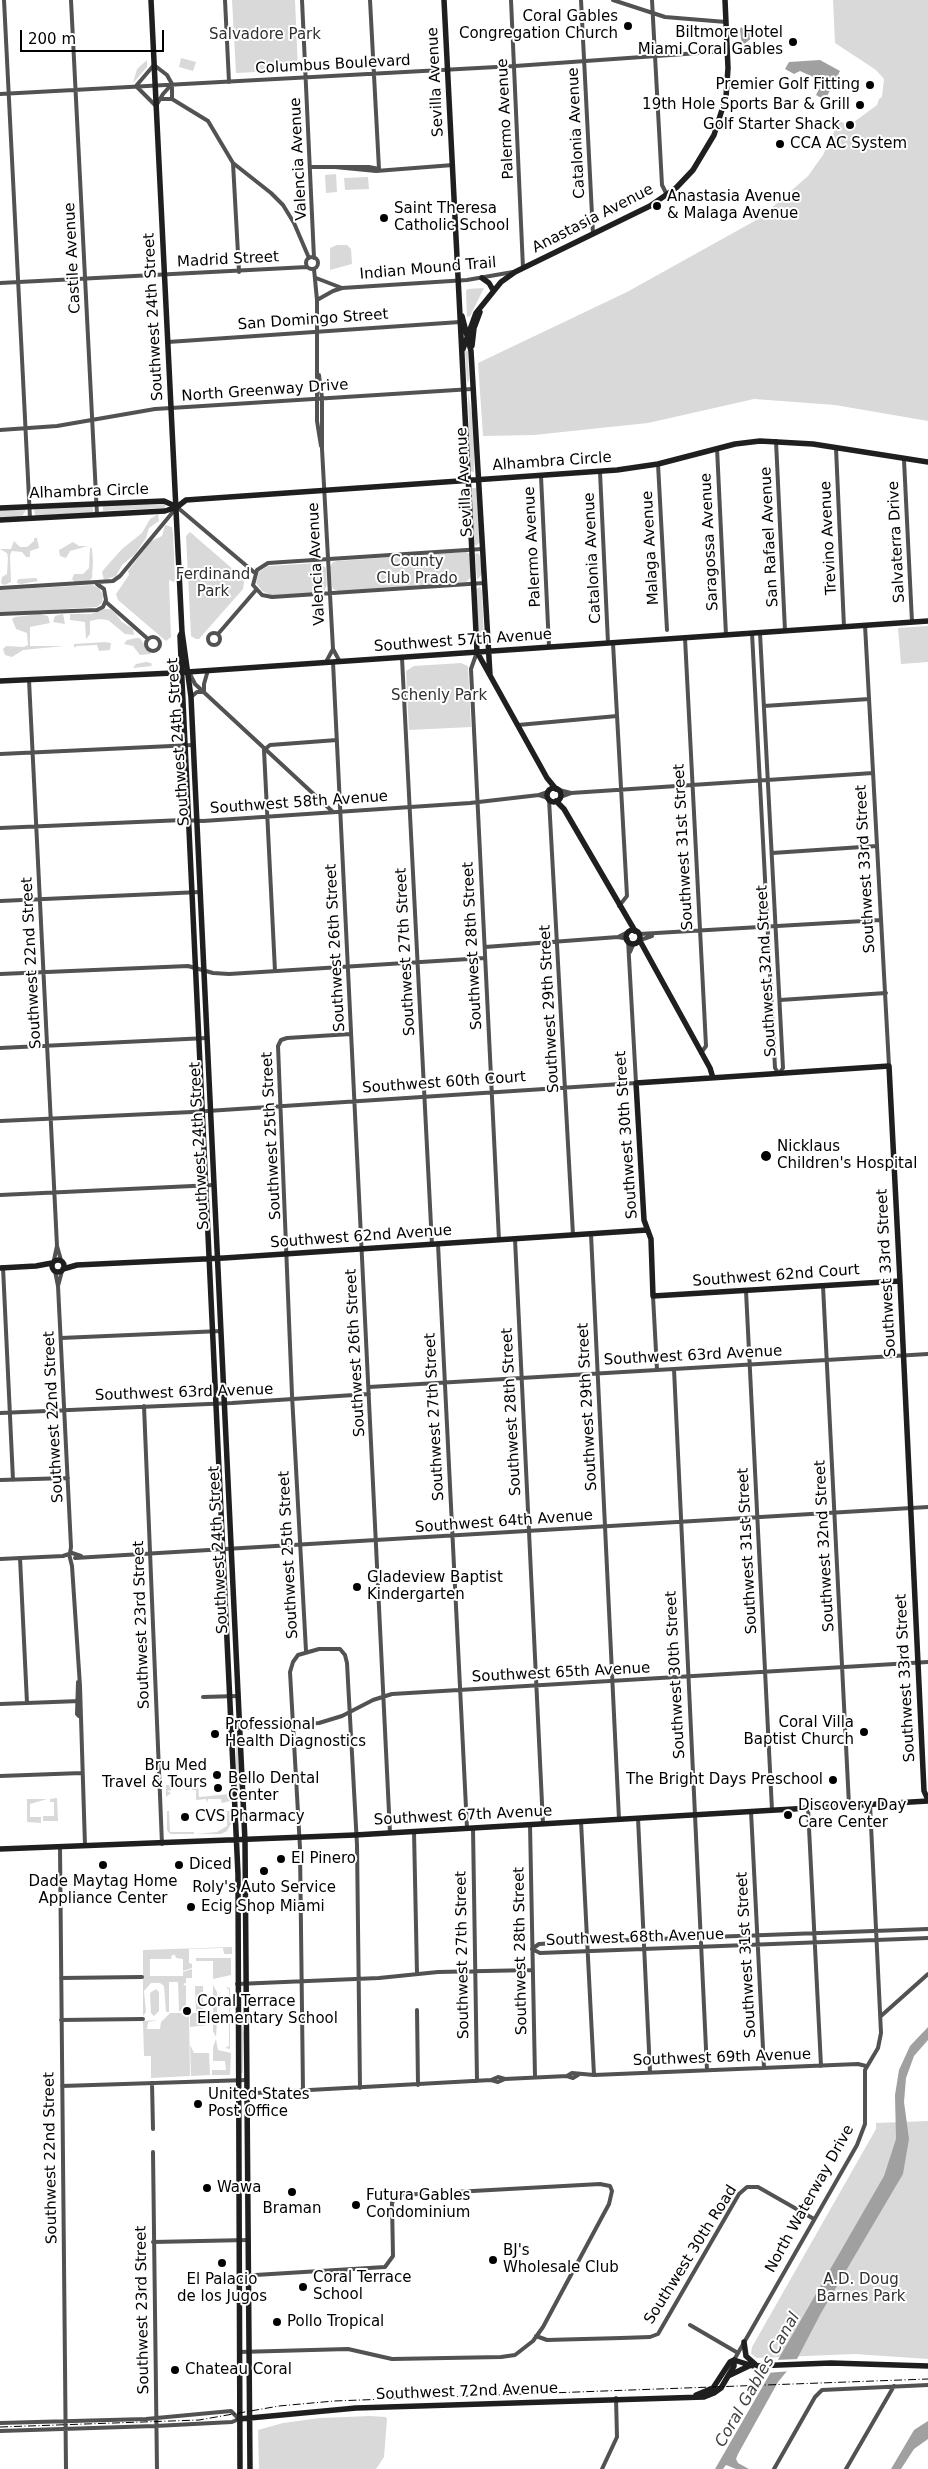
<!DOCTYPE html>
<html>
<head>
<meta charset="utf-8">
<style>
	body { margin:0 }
	#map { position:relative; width:928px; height:2469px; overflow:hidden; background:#fff; font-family:"DejaVu Sans",sans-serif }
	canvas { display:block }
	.scale { position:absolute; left:20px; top:30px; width:144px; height:22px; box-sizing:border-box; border:2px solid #000; border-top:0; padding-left:6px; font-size:15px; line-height:18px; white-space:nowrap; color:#000; -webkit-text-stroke:4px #fff; paint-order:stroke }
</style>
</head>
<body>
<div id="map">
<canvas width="928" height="2469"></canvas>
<div class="scale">200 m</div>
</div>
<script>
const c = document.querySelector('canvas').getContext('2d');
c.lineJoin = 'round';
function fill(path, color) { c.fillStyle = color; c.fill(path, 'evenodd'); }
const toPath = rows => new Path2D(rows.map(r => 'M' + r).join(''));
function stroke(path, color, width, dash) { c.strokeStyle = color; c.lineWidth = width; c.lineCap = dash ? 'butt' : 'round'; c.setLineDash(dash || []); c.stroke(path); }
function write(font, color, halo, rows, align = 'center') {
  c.font = font + ' "DejaVu Sans",sans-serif'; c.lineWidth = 4; c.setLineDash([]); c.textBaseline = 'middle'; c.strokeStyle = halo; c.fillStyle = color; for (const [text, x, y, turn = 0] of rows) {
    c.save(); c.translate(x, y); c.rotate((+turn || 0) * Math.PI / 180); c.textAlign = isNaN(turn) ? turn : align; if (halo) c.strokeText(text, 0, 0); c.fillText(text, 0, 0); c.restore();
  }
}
const green = toPath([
	[232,0,295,0,298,70,236,73],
	[833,0,928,0,928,421,835,405,754,399,648,423,534,435,483,436,478,363,627,292,760,218,808,176,823,155,839,121,850,125,877,105,879,99,882,97,884,79,876,70,835,43],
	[181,58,196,62,193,71,179,67],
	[147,60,147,67,133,83,137,69],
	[336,174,337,192,326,193,325,175],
	[368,177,369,189,345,190,344,178],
	[337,245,347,245,351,249,352,264,330,270,330,248],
	[484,288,470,316,467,317,466,292,467,289],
	[465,351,468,351,469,380,467,383],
	[468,392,474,425,474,472,470,471],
	[471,488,477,488,480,542,476,546,474,544],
	[166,503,165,508,103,511,103,505],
	[93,505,93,513,35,516,34,508],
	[0,510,26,509,26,510,22,517,0,518],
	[158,514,159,521,149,528,146,538,135,554,122,565,116,576,104,580,102,572,105,568,122,549,142,533,150,519],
	[165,525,172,527,173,533,175,578,174,582,169,580,171,637,166,641,118,600,116,594,129,575,128,571,151,541,162,536],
	[190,532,242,577,244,582,243,589,199,639,196,639,191,636,186,536],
	[34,538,37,538,39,548,30,551,30,557,26,557,22,552,12,551,10,555,11,582,4,585,1,583,2,577,7,574,8,558,7,553,0,549,11,549,14,541,20,547,27,547,34,541],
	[73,542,79,546,88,546,70,551,66,558,60,556,59,550],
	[90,547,92,549,93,562,92,578,89,581,75,582,72,579,74,574,83,574,89,568],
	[466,552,470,554,471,577,466,582,339,591,333,589,332,586,330,567,333,562,337,561],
	[478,553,480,556,482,574,477,580,475,554],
	[319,563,326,568,327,585,324,591,320,593,273,596,262,591,256,583,259,572,268,566],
	[19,579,36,578,38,581,21,584,17,583,17,581],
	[92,585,99,588,103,595,102,603,97,607,0,613,0,590],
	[480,587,482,591,484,640,482,643,479,637,476,589],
	[104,609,110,609,115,613,122,622,133,629,134,635,125,634,108,620,99,619,90,621,90,634,86,639,85,622,70,620,70,614,91,614],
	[39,614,48,616,50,623,30,627,30,646,64,646,23,650,12,657,5,655,3,649,6,646,24,647,28,645,27,633,16,629,12,619,15,617],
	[63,614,65,624,53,622,55,616],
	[928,626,928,662,901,664,898,628],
	[136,638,140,638,151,654,140,655,133,646,124,644,127,640],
	[105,642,111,643,110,650,99,651,97,645,76,646,75,648,74,646,74,644],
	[146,662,151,663,152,666,133,668,136,664],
	[461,663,468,666,471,727,409,730,406,671,414,666],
	[236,1737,237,1737,240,1790,236,1775],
	[198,1784,199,1797,230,1794,230,1801,222,1803,221,1799,208,1799,207,1803,206,1799,196,1800,196,1790,192,1790,191,1786,188,1786,187,1790,185,1790,184,1786,171,1786,171,1790,167,1791,171,1793,166,1797,166,1785],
	[57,1798,58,1821,43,1821,43,1816,54,1816,54,1802,50,1802,50,1799],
	[27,1799,47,1799,30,1804,30,1817,41,1817,41,1823,27,1822],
	[167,1811,169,1811,170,1832,194,1832,194,1834,170,1834,167,1830],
	[223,1811,231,1811,231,1824,227,1831,221,1834,195,1834,217,1832,227,1826,227,1812],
	[232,1947,232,1954,224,1954,223,1948,189,1949,189,1963,192,1964,192,1968,183,1971,183,1959,176,1958,175,1955,172,1955,171,1959,150,1959,150,1976,183,1976,183,1972,192,1969,192,1978,186,1978,186,1983,183,1984,186,1986,186,2009,191,2011,179,2011,178,1982,169,1982,169,2012,166,2012,164,1986,160,1983,151,1983,144,1991,146,2012,143,2016,143,1950],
	[196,1958,231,1958,231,1975,213,1979,213,1961,196,1961],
	[213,1985,217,1992,217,2019,221,2020,217,2021,216,2037,213,2031],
	[195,1986,203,1986,203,2011,196,2011],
	[226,1987,230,1988,230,2049,225,2048,229,2046,229,2021,226,2020,229,2019,229,1990],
	[156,1989,159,1992,159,2011,154,2016,151,2013,150,1993],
	[170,2013,189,2013,190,2076,151,2078,151,2056,144,2056,143,2021,158,2020,148,2022,147,2029,160,2029,161,2022],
	[190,2013,210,2013,208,2025,190,2027],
	[240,2015,244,2033,243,2073,241,2073],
	[216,2039,218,2050,231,2053,230,2075,212,2075,212,2070,226,2070,225,2061,213,2061,213,2047],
	[190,2045,194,2053,209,2053,210,2075,191,2076],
	[928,2121,928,2359,855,2354,757,2358,751,2354,752,2347,876,2129,876,2123],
	[370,2416,386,2417,387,2419,384,2457,376,2469,259,2469,258,2430,283,2423,320,2418]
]);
const water = toPath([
	[741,27,754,36,742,46,740,29],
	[820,60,840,71,825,100,816,95,822,83,820,80,800,71,794,74,785,69,789,62],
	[928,2027,928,2040,914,2056,906,2078,904,2102,909,2139,903,2174,821,2313,797,2359,778,2382,738,2454,736,2459,738,2463,749,2469,736,2469,726,2465,723,2469,715,2469,884,2176,896,2139,895,2095,899,2070,910,2046],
	[928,2421,928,2439,914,2449,901,2469,891,2469,914,2430]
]);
const pier = toPath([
	[800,2359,792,2371,766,2373,774,2360]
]);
const street = toPath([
	[4,0,30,518],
	[71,0,97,515],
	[225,0,229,82],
	[302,0,314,258],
	[370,0,379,169],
	[511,0,523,268],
	[581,0,593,234],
	[613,0,665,17,726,22],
	[652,0,662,185,667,195],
	[154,65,167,75,172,84,163,94,156,106,136,86,154,65],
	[172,84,172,99],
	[0,94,515,66,727,51],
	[159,99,172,99,208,121,233,163,271,193,283,205,294,223,309,258],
	[233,163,239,272],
	[310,167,369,167,379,169],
	[335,167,376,171,453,165],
	'306 263a6 6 0 1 1 12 0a6 6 0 1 1-12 0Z',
	[314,269,317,300,317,421,321,446],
	[316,278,342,288],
	[0,283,307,267],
	[317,300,333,291,342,288,467,280,513,272],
	[168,342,460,322],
	[319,375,322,398,322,449,333,649,340,662],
	[0,430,57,426,155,409,472,389],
	[776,441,785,631],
	[717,448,726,635],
	[836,448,844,627],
	[904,460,912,622],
	[658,464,667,630],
	[600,472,608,643],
	[541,476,549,647],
	[482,549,268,563,257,570,253,585,262,595,272,597,484,583],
	[0,588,113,581,120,576,177,507,255,573],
	[106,602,148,639],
	[0,614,97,610,103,607,106,600,104,589,97,584],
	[865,625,889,1066],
	'208 639a6 6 0 1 1 12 0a6 6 0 1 1-12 0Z',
	[752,633,775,1068,779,1074,783,1068,760,633],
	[218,634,256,590],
	'146 644a7 7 0 1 1 14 0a7 7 0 1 1-14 0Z',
	[685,638,706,1046,701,1053],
	[613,643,627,896,619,906],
	[477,652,471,669,499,1240],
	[402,658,432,1245],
	[326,662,333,649],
	[333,662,390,1833],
	[189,672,195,684,333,812],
	[29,680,57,1246,54,1260],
	[204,692,204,684,208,670],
	[191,697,197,692,204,692],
	[764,706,869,699],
	[518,725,617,716],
	[0,754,193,745],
	[559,790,571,793,873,773],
	[548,792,539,795,548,798],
	[560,797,571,793],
	[549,799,573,1235],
	[0,828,183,820,203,821,470,803,539,795],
	[772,853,877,846],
	[0,901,200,892],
	[639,934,881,920],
	[618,937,626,933],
	[640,940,652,936],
	[485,947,618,937,628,939],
	[630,952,634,943],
	[275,971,264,750,270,745,337,740],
	[0,974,188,966,213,973,229,974,485,958],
	[780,1000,886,993],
	[0,1048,207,1038],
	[0,1121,192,1112,636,1083,628,940],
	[0,1195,214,1185],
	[591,1234,619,1819],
	[515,1239,543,1824],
	[438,1244,467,1828],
	[57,1246,61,1260],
	[3,1267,13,1480],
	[55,1271,58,1286,71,1547,70,1553],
	[58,1286,62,1271],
	[823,1286,849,1805],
	[746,1291,772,1810],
	[653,1296,657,1370],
	[61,1338,221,1331],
	[674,1369,707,2070],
	[369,1387,928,1354],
	[144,1406,162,1844],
	[0,1413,232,1403,369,1394],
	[0,1480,68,1478],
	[69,1554,72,1566,80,1686,85,1846],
	[20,1558,27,1703],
	[75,1558,928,1507],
	[0,1559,63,1556,72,1553,81,1556],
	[306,1651,292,1395,278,1046,281,1040,287,1038,351,1034],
	[78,1682,77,1714,79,1716],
	[203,1697,238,1696],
	[0,1704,80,1701],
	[231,1729,319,1723,342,1716,373,1700,392,1694,928,1662],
	[0,1776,82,1773],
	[808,1808,821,2066],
	[751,1811,764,2068],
	[638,1818,650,2072],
	[581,1821,594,2075],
	[530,1824,535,2077],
	[473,1828,477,2081],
	[414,1831,417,1974],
	[60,1847,66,2469],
	[928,1929,575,1942,539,1944,532,1949,540,1953,928,1938],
	[61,1978,142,1977],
	[237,1984,379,1978,438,1972,533,1970],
	[417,2010,418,2085],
	[881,2016,928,1974],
	[61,2020,143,2019],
	[567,2076,573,2078,578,2075],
	[491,2080,498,2077,505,2079],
	[152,2083,153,2129],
	[62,2086,247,2080],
	[303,2091,300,1848,290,1672,293,1662,298,1655,319,1649,340,1649,345,1655,347,1663,357,1845,360,2088],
	[237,2094,491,2080,498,2082,505,2079,567,2076,572,2073,594,2075,858,2064,866,2066],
	[153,2152,157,2469],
	[153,2242,248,2240],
	[239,2276,385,2267,393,2256,392,2203,395,2197,400,2195,600,2184,610,2186,612,2191,609,2204,543,2327,533,2341,515,2355,501,2357,392,2359,348,2349,239,2352],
	[690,2325,738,2353],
	[536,2336,547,2340,621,2338,650,2337,658,2334,739,2194,747,2187,758,2187,814,2219],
	[734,2360,857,2145,865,2124,865,2070,878,2048,881,2033,870,1804],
	[0,2423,146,2419,231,2411,239,2419,232,2422,155,2426,0,2431],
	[602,2469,617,2437,616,2398],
	[774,2469,815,2397,822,2390,928,2385],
	[846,2469,894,2386]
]);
const secondary = toPath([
	[151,0,182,632,191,697,245,1841,250,2469],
	[444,0,477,652,547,778,556,789],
	[482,278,489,283,493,290],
	[462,316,471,351,490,675],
	[472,346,474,328,480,312],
	[463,349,476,313,501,282,515,272,650,206,676,188,693,170,714,135,726,97,728,68,725,0],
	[0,508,164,501,177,507],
	[0,520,165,511,177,507,186,500,617,470,658,464,735,444,760,441,813,444,928,462],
	[182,632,180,636,181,659,238,1874,240,2469],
	[0,681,173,673,928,621],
	'547 795a7 7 0 1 1 14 0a7 7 0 1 1-14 0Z',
	[556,801,564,809,635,931],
	'626 937a7 7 0 1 1 14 0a7 7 0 1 1-14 0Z',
	[640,941,710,1068,713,1078],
	'52 1266a6 6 0 1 1 12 0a6 6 0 1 1-12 0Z',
	[0,1268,36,1266,52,1263],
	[63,1269,77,1265,224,1258,647,1230],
	[900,1281,653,1296,651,1239,644,1220,636,1083,889,1066,900,1281,924,1791,928,1800],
	[0,1849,355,1835,928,1801],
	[744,2342,746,2356,755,2364],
	[734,2360,753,2366,831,2363,928,2366],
	[728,2376,751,2365],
	[696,2395,713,2388,730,2362,734,2360],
	[239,2419,356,2408,704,2397,714,2393,721,2388,734,2366,734,2360]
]);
const rail = toPath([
	[0,2427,199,2420,279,2406,334,2401,928,2379]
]);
const markers = [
	[628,26,5,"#000"],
	[793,42,5,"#000"],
	[870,85,5,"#000"],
	[860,105,5,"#000"],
	[850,125,5,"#000"],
	[780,144,5,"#000"],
	[657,206,5,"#000"],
	[384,218,5,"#000"],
	[766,1156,6,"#000"],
	[357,1587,5,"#000"],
	[864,1732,5,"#000"],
	[215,1734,5,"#000"],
	[217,1775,5,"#000"],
	[833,1780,5,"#000"],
	[218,1788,5,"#000"],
	[788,1815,5,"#000"],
	[185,1817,5,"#000"],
	[281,1859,5,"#000"],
	[103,1865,5,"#000"],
	[179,1865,5,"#000"],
	[264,1871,5,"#000"],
	[191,1907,5,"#000"],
	[187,2011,5,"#000"],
	[198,2104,5,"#000"],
	[207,2188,5,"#000"],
	[292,2192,5,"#000"],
	[356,2205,5,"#000"],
	[493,2260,5,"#000"],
	[222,2263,5,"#000"],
	[303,2287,5,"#000"],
	[277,2322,5,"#000"],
	[175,2370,5,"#000"]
];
const poiNames = [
	["Coral Gables",618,17,"right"],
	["Congregation Church",618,34,"right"],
	["Biltmore Hotel",783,33,"right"],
	["Miami Coral Gables",783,50,"right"],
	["Premier Golf Fitting",860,85,"right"],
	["19th Hole Sports Bar & Grill",850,105,"right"],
	["Golf Starter Shack",840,125,"right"],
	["CCA AC System",790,144],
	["Anastasia Avenue",667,197],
	["& Malaga Avenue",667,214],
	["Saint Theresa",394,209],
	["Catholic School",394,226],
	["Nicklaus",777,1147],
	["Children's Hospital",777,1164],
	["Gladeview Baptist",367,1578],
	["Kindergarten",367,1595],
	["Coral Villa",854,1723,"right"],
	["Baptist Church",854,1740,"right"],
	["Professional",225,1725],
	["Health Diagnostics",225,1742],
	["Bru Med",207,1766,"right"],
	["Travel & Tours",207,1783,"right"],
	["Bello Dental",228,1779],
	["Center",228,1796],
	["The Bright Days Preschool",823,1780,"right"],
	["Discovery Day",798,1806],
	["Care Center",798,1823],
	["CVS Pharmacy",195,1817],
	["El Pinero",291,1859],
	["Diced",189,1865],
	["Dade Maytag Home",103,1882,"center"],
	["Appliance Center",103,1899,"center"],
	["Roly's Auto Service",264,1888,"center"],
	["Ecig Shop Miami",201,1907],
	["Coral Terrace",197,2002],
	["Elementary School",197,2019],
	["United States",208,2095],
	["Post Office",208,2112],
	["Wawa",217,2188],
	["Futura Gables",366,2196],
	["Condominium",366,2213],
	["Braman",292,2209,"center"],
	["BJ's",503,2251],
	["Wholesale Club",503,2268],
	["Coral Terrace",313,2278],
	["School",313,2295],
	["El Palacio",222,2280,"center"],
	["de los Jugos",222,2297,"center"],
	["Pollo Tropical",287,2322],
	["Chateau Coral",185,2370]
];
const parkNames = [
	["Salvadore Park",265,35],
	["County",417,562],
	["Club Prado",417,579],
	["Ferdinand",213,575],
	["Park",213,592],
	["Schenly Park",439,696],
	["A.D. Doug",861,2280],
	["Barnes Park",861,2297]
];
const streetNames = [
	["Columbus Boulevard",333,65,-3],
	["Sevilla Avenue",436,82,-93],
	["Palermo Avenue",506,119,-93],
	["Catalonia Avenue",577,133,-93],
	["Valencia Avenue",299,159,-93],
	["Anastasia Avenue",593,219,-27],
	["Castile Avenue",73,258,-93],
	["Madrid Street",228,260,-3],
	["Indian Mound Trail",428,269,-5],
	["Southwest 24th Street",154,317,-93],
	["San Domingo Street",313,320,-4],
	["North Greenway Drive",265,391,-4],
	["Alhambra Circle",552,462,-4],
	["Sevilla Avenue",465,482,-93],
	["Alhambra Circle",89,492,-2],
	["San Rafael Avenue",770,537,-93],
	["Trevino Avenue",829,538,-93],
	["Saragossa Avenue",710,542,-93],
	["Salvaterra Drive",897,542,-93],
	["Palermo Avenue",533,547,-93],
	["Malaga Avenue",651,548,-93],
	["Catalonia Avenue",593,558,-93],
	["Valencia Avenue",317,564,-93],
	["Southwest 57th Avenue",463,641,-4],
	["Southwest 24th Street",179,742,-94],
	["Southwest 58th Avenue",299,803,-4],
	["Southwest 31st Street",684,847,-93],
	["Southwest 33rd Street",866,869,-93],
	["Southwest 28th Street",473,946,-93],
	["Southwest 26th Street",336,948,-93],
	["Southwest 27th Street",406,952,-93],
	["Southwest 22nd Street",32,963,-93],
	["Southwest 32nd Street",767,971,-93],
	["Southwest 29th Street",550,1009,-93],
	["Southwest 60th Court",444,1083,-4],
	["Southwest 30th Street",627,1135,-94],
	["Southwest 25th Street",272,1136,-93],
	["Southwest 24th Street",200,1146,-93],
	["Southwest 62nd Avenue",361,1237,-4],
	["Southwest 33rd Street",887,1273,-93],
	["Southwest 62nd Court",776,1276,-4],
	["Southwest 26th Street",356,1353,-93],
	["Southwest 63rd Avenue",693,1356,-3],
	["Southwest 63rd Avenue",184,1393,-2],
	["Southwest 29th Street",588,1407,-93],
	["Southwest 28th Street",512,1412,-93],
	["Southwest 22nd Street",54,1417,-93],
	["Southwest 27th Street",435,1417,-93],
	["Southwest 64th Avenue",504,1522,-4],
	["Southwest 32nd Street",825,1546,-93],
	["Southwest 24th Street",219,1550,-93],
	["Southwest 31st Street",748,1551,-93],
	["Southwest 25th Street",289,1555,-93],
	["Southwest 23rd Street",142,1625,-92],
	["Southwest 65th Avenue",561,1673,-3],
	["Southwest 30th Street",676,1675,-93],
	["Southwest 33rd Street",906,1678,-93],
	["Southwest 67th Avenue",463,1816,-3],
	["Southwest 68th Avenue",635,1938,-2],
	["Southwest 28th Street",521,1951,-91],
	["Southwest 27th Street",463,1955,-91],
	["Southwest 31st Street",747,1955,-93],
	["Southwest 69th Avenue",722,2058,-2],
	["Southwest 22nd Street",51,2158,-91],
	["North Waterway Drive",810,2199,-61],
	["Southwest 30th Road",691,2255,-58],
	["Southwest 23rd Street",143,2310,-91],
	["Southwest 72nd Avenue",467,2392,-2]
];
const waterNames = [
	["Coral Gables Canal",758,2380,-60]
];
fill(green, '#d9d9d9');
fill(water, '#a0a0a0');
fill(pier, '#fff');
stroke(street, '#525252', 4);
stroke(secondary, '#1f1f1f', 5.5);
stroke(rail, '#000', 1, [8, 2.5, 1, 2.5]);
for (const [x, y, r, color] of markers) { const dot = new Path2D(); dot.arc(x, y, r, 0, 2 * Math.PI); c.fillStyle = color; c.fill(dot); stroke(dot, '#fff', 2); }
write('15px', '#000', '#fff', poiNames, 'left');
write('15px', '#303030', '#fff', parkNames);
write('15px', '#000', '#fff', streetNames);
write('italic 16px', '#414141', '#fff', waterNames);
</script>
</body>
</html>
